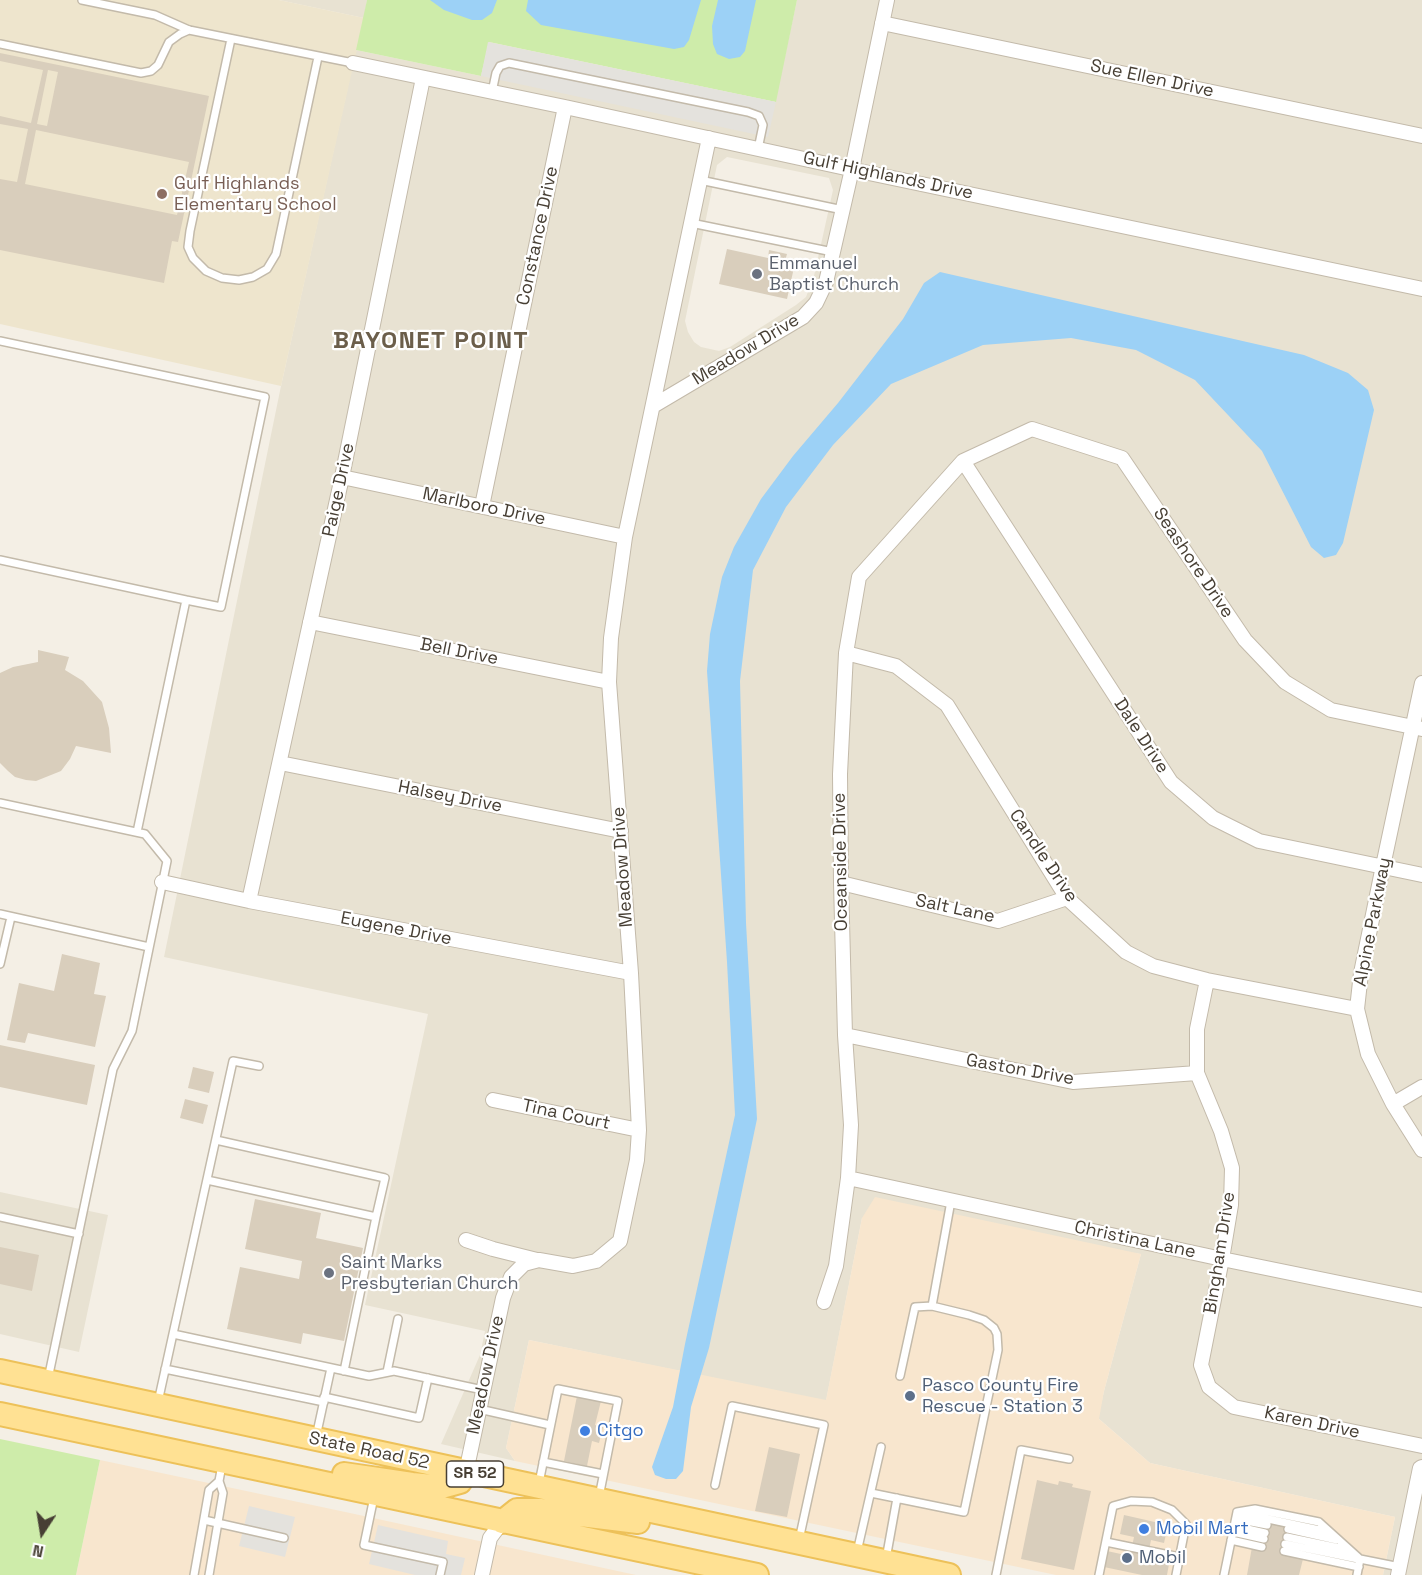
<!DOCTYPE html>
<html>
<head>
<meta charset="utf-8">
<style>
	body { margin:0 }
	#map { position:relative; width:1422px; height:1575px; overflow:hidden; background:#f4efe5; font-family:"Space Grotesk",sans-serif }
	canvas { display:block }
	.north { position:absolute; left:12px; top:1503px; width:60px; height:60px; -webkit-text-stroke:4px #fff; paint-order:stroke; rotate:192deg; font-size:16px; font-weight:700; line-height:24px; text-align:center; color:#473f34 }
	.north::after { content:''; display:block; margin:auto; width:21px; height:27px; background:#473f34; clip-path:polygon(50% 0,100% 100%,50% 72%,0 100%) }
</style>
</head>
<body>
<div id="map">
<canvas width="1422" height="1575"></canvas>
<div class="north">N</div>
</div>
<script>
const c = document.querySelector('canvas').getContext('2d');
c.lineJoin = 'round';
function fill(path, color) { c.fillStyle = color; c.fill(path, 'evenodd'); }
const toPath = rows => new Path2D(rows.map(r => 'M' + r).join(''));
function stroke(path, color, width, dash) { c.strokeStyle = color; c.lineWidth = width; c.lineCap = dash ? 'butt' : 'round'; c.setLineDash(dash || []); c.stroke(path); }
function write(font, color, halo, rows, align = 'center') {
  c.font = font + ' "Space Grotesk",sans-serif'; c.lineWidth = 4.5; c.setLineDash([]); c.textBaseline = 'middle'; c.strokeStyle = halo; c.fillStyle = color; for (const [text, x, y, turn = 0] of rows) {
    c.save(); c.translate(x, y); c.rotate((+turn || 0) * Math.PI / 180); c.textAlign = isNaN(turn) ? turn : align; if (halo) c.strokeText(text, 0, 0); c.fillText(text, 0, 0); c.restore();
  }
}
const residential = toPath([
	[279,0,367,0,364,18],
	[797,0,1422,0,1422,1575,1383,1575,1395,1517,1150,1463,1098,1418,1104,1391,1141,1254,862,1218,826,1401,529,1340,506,1448,515,1461,441,1444,480,1355,485,1331,365,1305,428,1014,164,957,281,386,356,50,481,76,488,42,775,102],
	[727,157,829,178,833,190,814,276,806,297,796,305,730,347,719,351,701,347,694,342,688,332,685,321,717,165],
	[0,1192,108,1215,79,1352,0,1334]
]);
const commercial = toPath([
	[875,1197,1141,1254,1104,1391,1099,1419,1150,1463,1395,1517,1383,1575,1056,1575,515,1461,506,1448,529,1340,826,1400,862,1218],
	[100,1460,350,1513,636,1575,76,1575]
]);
const education = toPath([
	[0,0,279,0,364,18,281,386,0,324]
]);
const green = toPath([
	[367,0,797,0,776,102,489,42,481,76,356,50],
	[0,1439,100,1460,76,1575,0,1575]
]);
const parking = toPath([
	[488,42,776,102,768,137,481,76],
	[249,1506,295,1517,285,1557,239,1546],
	[378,1525,448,1541,446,1554,465,1558,461,1575,415,1575,369,1564]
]);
const water = toPath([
	[430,0,497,0,492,13,482,20,472,20,444,10],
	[528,0,701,0,689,40,684,47,674,49,541,25,526,11],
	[718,0,756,0,745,51,740,57,729,59,717,54,713,44,712,26],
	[940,272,1304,355,1348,373,1368,390,1374,410,1343,543,1336,555,1324,558,1311,547,1262,451,1195,380,1136,350,1071,338,983,345,891,384,833,445,786,507,753,570,740,681,746,923,757,1119,709,1348,691,1407,683,1471,676,1479,666,1479,655,1475,652,1467,673,1407,685,1344,735,1115,727,962,707,671,710,634,722,577,734,547,761,499,793,456,838,403,903,319,924,283]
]);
const building = toPath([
	[0,53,209,96,178,242,172,241,164,283,0,250,0,179,17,182,28,129,0,124,0,116,31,123,43,70,0,61],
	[48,70,58,72,47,126,37,124],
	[36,130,189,162,177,215,25,184],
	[727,249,768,258,769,250,787,254,785,261,795,263,787,299,719,284],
	[38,650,69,657,65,670,83,681,102,702,109,728,111,753,76,746,70,759,61,771,36,781,26,780,15,777,8,771,0,763,0,673,13,667,38,662],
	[62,954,100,963,94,994,106,996,95,1047,28,1033,25,1043,7,1040,19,983,54,991],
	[0,1045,95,1065,87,1105,0,1087],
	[193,1067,214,1072,209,1093,188,1088],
	[185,1099,208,1105,203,1124,180,1118],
	[255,1199,321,1213,316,1238,363,1248,344,1341,303,1333,301,1344,227,1329,240,1267,299,1279,302,1261,245,1249],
	[0,1247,39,1255,32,1291,0,1284],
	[577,1396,601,1401,595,1425,603,1427,599,1443,592,1441,587,1466,564,1461],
	[769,1447,800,1454,787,1517,755,1511],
	[1037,1480,1058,1485,1059,1481,1073,1484,1072,1487,1091,1491,1074,1570,1021,1559],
	[1124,1515,1168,1525,1164,1543,1151,1540,1147,1560,1169,1564,1167,1575,1142,1575,1104,1567,1107,1551,1130,1556,1134,1537,1120,1534],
	[1267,1523,1289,1527,1283,1555,1303,1559,1299,1575,1247,1575,1252,1547,1262,1549]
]);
const service = toPath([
	[82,0,155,15,189,30,353,63],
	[231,39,190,231,188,247,193,258,206,271,222,278,239,280,253,277,267,269,276,254,318,57],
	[0,44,141,73,151,71,158,65,169,42,180,34,189,30],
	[492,92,496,73,500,66,509,63,748,112,759,116,763,125,758,149],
	[700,180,843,210],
	[691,223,833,252],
	[0,341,265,397,221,607,186,600],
	[0,560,186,600,137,832],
	[0,803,145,834,167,861,132,1031,113,1069,48,1379],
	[0,914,149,947],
	[0,964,11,917],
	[207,1180,376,1217,385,1178,216,1140],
	[0,1217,79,1234],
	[932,1306,951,1201],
	[173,1334,369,1376,394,1371,483,1390],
	[165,1369,324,1402],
	[344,1371,376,1217],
	[387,1372,398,1319],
	[324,1397,419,1418,428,1378],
	[158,1402,233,1061,259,1066],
	[479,1409,550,1425],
	[316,1437,331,1368],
	[543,1462,603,1474],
	[539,1483,558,1389,618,1401,599,1497],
	[715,1485,732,1406,824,1425,799,1540],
	[871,1493,964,1512,998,1350,997,1334,994,1328,984,1320,969,1315,932,1306,915,1307,900,1376],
	[374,1497,364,1545,443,1562,440,1575],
	[1237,1512,1255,1509,1319,1522,1360,1559],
	[1240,1513,1329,1532],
	[1236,1519,1267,1525],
	[204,1520,284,1538],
	[1234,1526,1265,1533],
	[1288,1529,1337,1540],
	[1233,1532,1264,1539],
	[1287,1537,1349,1550],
	[1231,1540,1262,1547],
	[1106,1542,1179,1557],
	[1285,1544,1358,1559],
	[1284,1551,1359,1567],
	[857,1552,881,1447],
	[886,1559,897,1498],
	[194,1575,209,1490,219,1481],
	[209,1575,223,1493,219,1481,222,1465],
	[996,1575,1021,1450,1069,1459],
	[1099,1575,1113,1506,1131,1501,1152,1502,1172,1510,1186,1524,1176,1575],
	[1224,1575,1237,1512],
	[1357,1575,1360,1559,1400,1567]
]);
const minor = toPath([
	[882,23,1422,136],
	[353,63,565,107,864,172,1422,289],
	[653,406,803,317,816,303,826,282,833,252,852,169,887,0],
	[963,461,1171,782,1213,818,1259,841,1422,875],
	[342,477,625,537],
	[482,506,565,107],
	[310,622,609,682],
	[846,653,896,666,947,705,1067,898,1126,952,1153,966,1207,980,1357,1009],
	[1422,683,1383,866,1361,973,1357,1009,1368,1054,1393,1104,1422,1150],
	[280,763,621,831],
	[162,882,249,901,631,973],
	[841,883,998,921,1067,898],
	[249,901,342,477,423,78],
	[1207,980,1197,1029,1197,1073,1221,1131,1232,1168,1231,1205,1222,1259,1201,1365,1209,1387,1234,1407,1422,1446],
	[845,1035,1073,1082,1197,1073],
	[493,1100,639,1130],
	[1393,1104,1422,1087],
	[848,1178,1222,1259,1422,1300],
	[466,1240,493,1249,537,1260],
	[824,1302,836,1266,848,1178,851,1125,845,1035,841,883,840,774,846,653,859,577,963,461,1032,429,1122,458,1245,640,1285,682,1331,710,1422,729],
	[466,1472,503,1298,511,1277,524,1264,539,1260,573,1266,596,1261,620,1241,637,1160,639,1130,631,973,609,682,611,638,625,537,709,138],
	[482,1575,490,1538,502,1522],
	[1398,1575,1420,1468,1422,1467]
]);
const primary = toPath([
	[0,1371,949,1575],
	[0,1414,757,1575],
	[344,1474,412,1484,442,1487,460,1482,466,1472],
	[502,1522,517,1510,540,1510,638,1522]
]);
const markers = [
	[162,194,6,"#8d6e63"],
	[757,274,6,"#6b7280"],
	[329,1273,6,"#6b7280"],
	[910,1396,6,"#5c6f8a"],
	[585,1431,6,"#3f7fe0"],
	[1144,1529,6,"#3f7fe0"],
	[1127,1558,6,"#5c6f8a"]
];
const shields = [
	[475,1474,57]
];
const shieldNames = [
	["SR 52",475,1474]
];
const streetNames = [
	["Sue Ellen Drive",1152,79,12],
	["Gulf Highlands Drive",888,176,12],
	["Constance Drive",538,236,-78],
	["Meadow Drive",746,350,-31],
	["Paige Drive",339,490,-78],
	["Marlboro Drive",484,507,12],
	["Seashore Drive",1193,563,56],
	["Bell Drive",459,652,11],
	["Dale Drive",1141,736,57],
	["Halsey Drive",450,797,11],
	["Candle Drive",1043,856,56],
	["Oceanside Drive",841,862,-91],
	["Meadow Drive",623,867,-94],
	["Salt Lane",955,909,12],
	["Alpine Parkway",1373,922,-79],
	["Eugene Drive",396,929,11],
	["Gaston Drive",1020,1070,10],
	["Tina Court",566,1115,12],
	["Christina Lane",1135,1240,12],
	["Bingham Drive",1220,1253,-81],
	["Meadow Drive",486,1375,-78],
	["Karen Drive",1312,1423,12],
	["State Road 52",369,1451,12]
];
const educationNames = [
	["Gulf Highlands",174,184],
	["Elementary School",174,205]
];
const worshipNames = [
	["Emmanuel",769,264],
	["Baptist Church",769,285],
	["Saint Marks",341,1263],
	["Presbyterian Church",341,1284]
];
const serviceNames = [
	["Pasco County Fire",922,1386],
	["Rescue - Station 3",922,1407],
	["Mobil",1139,1558]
];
const shopNames = [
	["Citgo",597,1431],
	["Mobil Mart",1156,1529]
];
const districtNames = [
	["BAYONET POINT",431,341]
];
fill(residential, '#e8e2d2');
fill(commercial, '#f8e6ce');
fill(education, '#eee5cd');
fill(green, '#ceecaa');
fill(parking, '#e4e2dd');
fill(water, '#9cd1f6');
fill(building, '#d9cebc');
stroke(service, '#c3baaa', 10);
stroke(minor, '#c3baaa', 16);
stroke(primary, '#edc159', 26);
stroke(service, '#fff', 7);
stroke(minor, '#fff', 14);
stroke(primary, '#ffe193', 22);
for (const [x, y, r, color] of markers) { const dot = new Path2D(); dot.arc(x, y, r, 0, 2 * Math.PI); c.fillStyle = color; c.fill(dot); stroke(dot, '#fff', 2); }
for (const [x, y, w] of shields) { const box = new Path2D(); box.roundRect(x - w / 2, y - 13, w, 26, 4.5); c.fillStyle = '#fff'; c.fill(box); stroke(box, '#473f34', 1.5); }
write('bold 16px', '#473f34', null, shieldNames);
write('18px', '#473f34', '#fff', streetNames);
write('18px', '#785e54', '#fff', educationNames, 'left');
write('18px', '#5b616d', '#fff', worshipNames, 'left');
write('18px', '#4e5e75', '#fff', serviceNames, 'left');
write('18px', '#366cbe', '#fff', shopNames, 'left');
c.letterSpacing = '1.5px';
write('bold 24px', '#6b5e4a', '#fff', districtNames);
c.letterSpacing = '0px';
</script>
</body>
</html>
